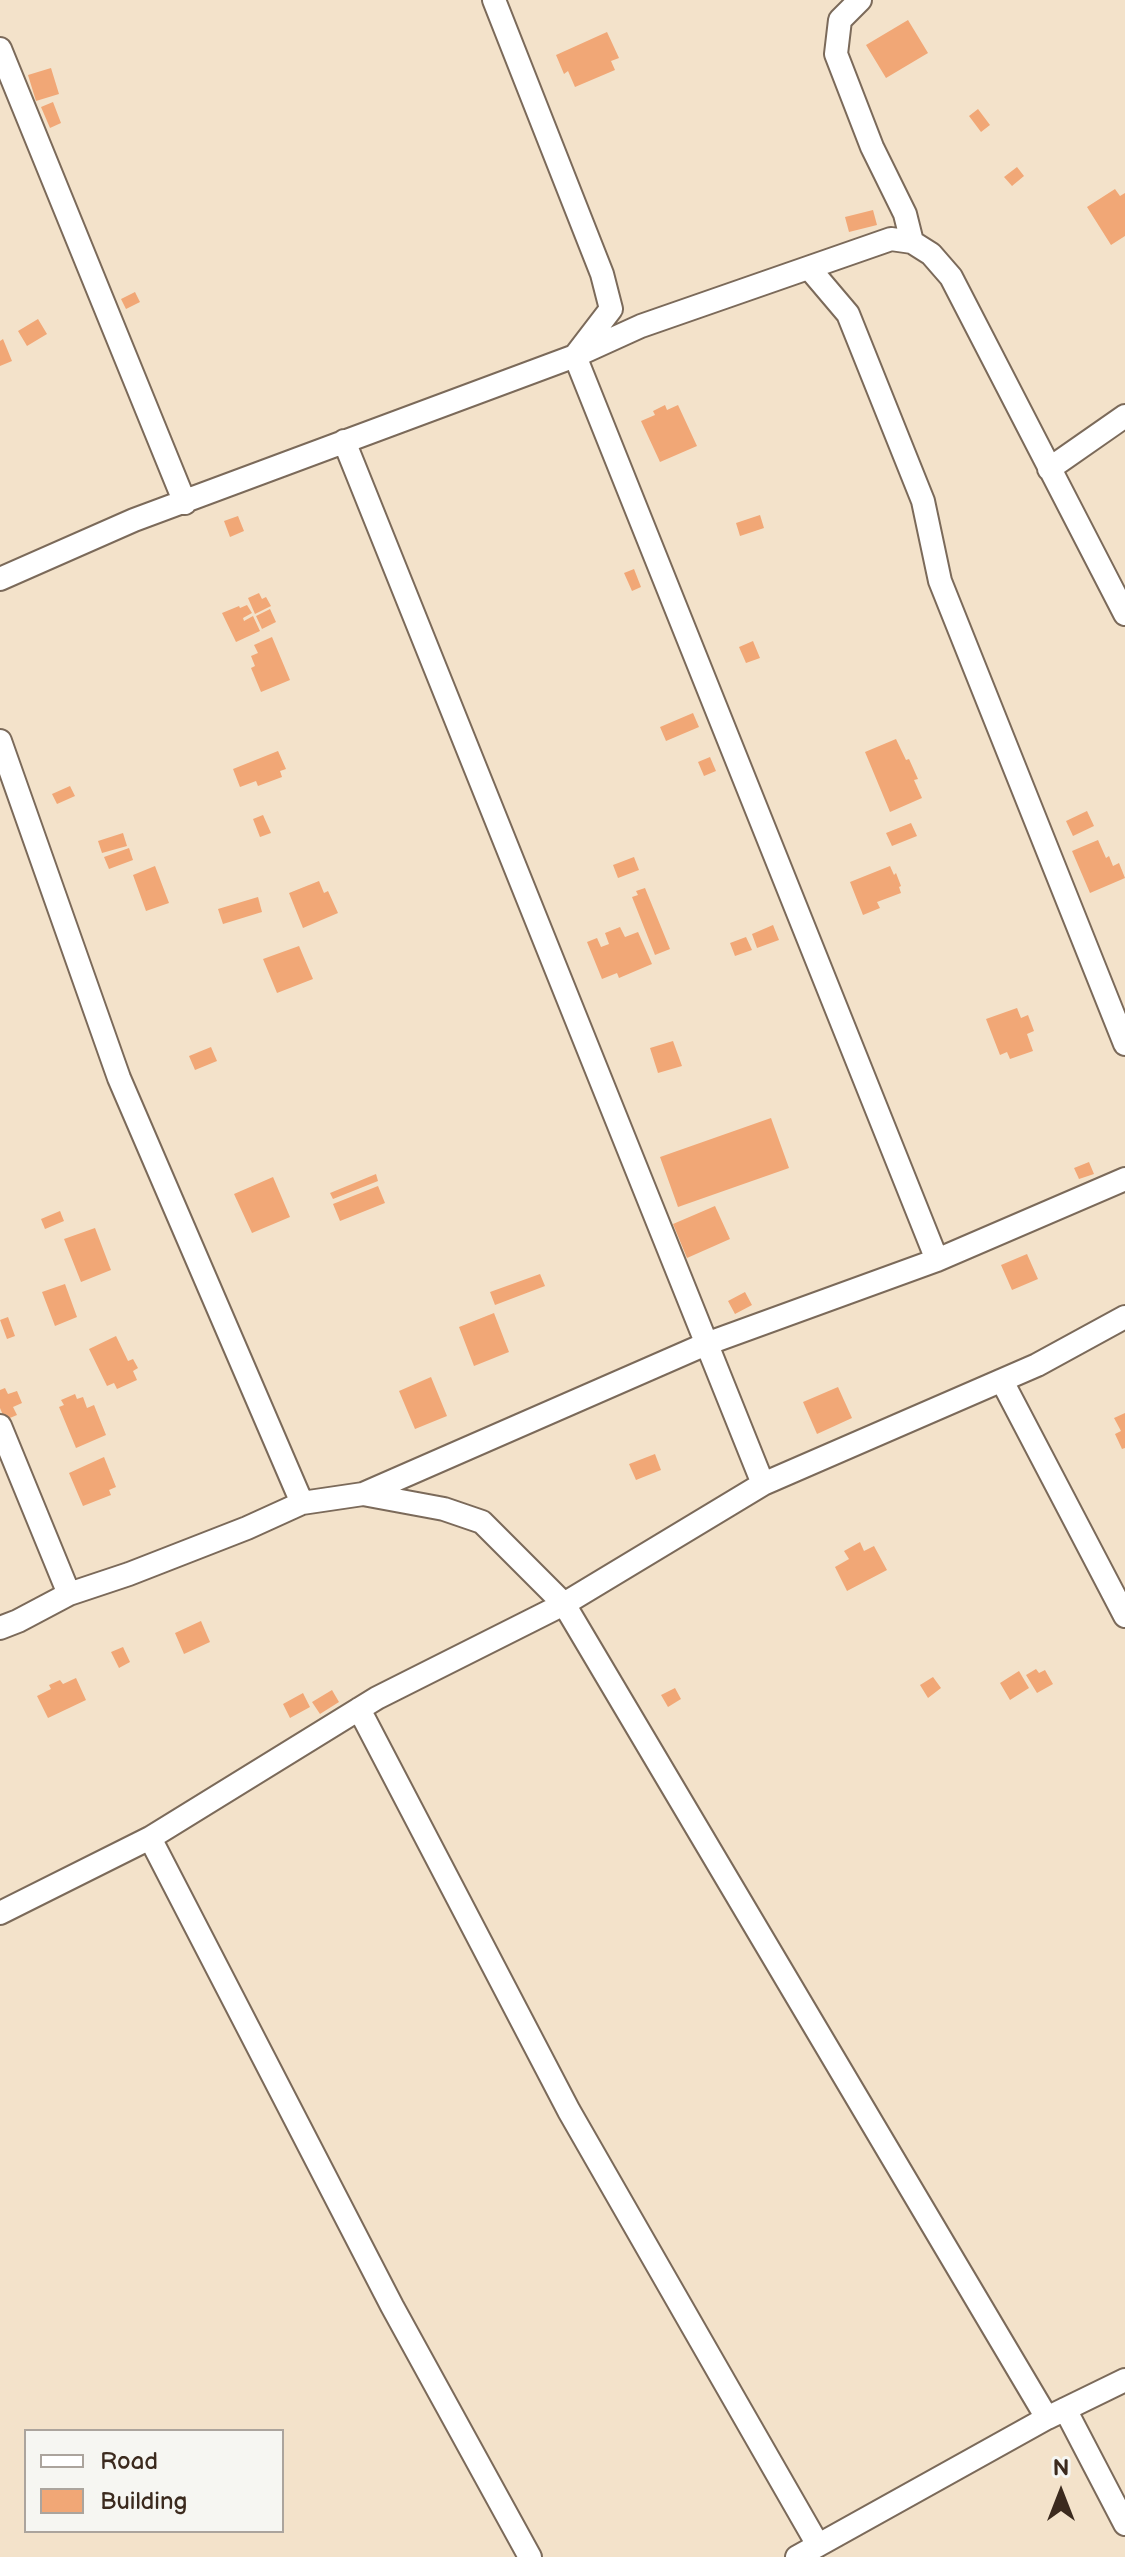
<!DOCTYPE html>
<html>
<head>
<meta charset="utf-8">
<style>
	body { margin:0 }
	#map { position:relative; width:1125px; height:2557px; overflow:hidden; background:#f3e2ca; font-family:"Balsamiq Sans",sans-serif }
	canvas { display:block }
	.legend { position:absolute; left:24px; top:2429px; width:260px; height:104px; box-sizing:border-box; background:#f6f6f2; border:2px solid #aba49d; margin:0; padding:10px 14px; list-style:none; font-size:24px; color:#3b2a1e }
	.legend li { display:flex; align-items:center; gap:16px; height:40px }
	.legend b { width:40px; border:2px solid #aba49d }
	.north { position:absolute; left:1021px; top:2453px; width:80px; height:80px; -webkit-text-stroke:6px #f6f6f2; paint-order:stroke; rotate:0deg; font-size:22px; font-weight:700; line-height:32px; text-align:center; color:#3b2a1e }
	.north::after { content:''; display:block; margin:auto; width:28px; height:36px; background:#3b2a1e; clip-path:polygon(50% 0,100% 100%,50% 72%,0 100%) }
</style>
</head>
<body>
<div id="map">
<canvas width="1125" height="2557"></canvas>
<ul class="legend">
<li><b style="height:10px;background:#fff"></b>Road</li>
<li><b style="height:22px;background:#f1a776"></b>Building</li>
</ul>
<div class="north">N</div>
</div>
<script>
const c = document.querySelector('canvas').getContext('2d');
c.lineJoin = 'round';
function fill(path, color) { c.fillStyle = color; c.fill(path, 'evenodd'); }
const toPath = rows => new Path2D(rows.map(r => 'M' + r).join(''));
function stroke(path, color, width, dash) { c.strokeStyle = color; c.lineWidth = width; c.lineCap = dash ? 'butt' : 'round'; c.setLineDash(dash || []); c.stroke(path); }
const building = toPath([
	[908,20,928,53,886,78,866,45],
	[607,32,619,58,611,61,615,70,575,87,568,71,564,74,556,55],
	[51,68,59,94,36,101,28,75],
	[53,102,61,123,50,128,41,107],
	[978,109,990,125,981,132,969,116],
	[1017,167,1024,176,1012,186,1004,177],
	[1115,189,1120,196,1125,193,1125,236,1111,245,1087,207],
	[873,210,877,225,849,232,845,217],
	[135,292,140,302,126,309,121,299],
	[38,319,47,334,27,346,18,331],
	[3,339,12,361,0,366,0,341],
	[665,405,667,410,678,405,697,446,660,462,641,421,655,415,653,411],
	[760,515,764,528,740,536,736,523],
	[238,516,244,531,230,537,224,521],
	[634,569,641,587,632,591,624,573],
	[259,593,262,599,266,597,271,606,255,614,248,598],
	[247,605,252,613,243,618,244,621,253,616,260,631,236,642,222,613,239,606,240,608],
	[270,609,276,622,262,629,256,616],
	[272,637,290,680,261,692,251,668,255,666,251,656,258,653,254,645],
	[753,641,760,658,746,663,739,647],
	[693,713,699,727,666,741,660,727],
	[896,739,906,760,909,759,918,779,914,780,922,798,890,812,865,752],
	[278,751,286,769,280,771,282,777,258,786,256,781,240,787,233,769],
	[710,757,716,771,704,776,698,762],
	[70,786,75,796,57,804,52,794],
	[1087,811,1094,826,1073,836,1066,821],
	[263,815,271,833,260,837,253,819],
	[911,823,917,836,892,846,886,833],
	[123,833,127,846,102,853,98,841],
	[1098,840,1106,858,1109,856,1113,866,1119,863,1125,878,1090,893,1072,851],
	[129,848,133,860,109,869,104,857],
	[634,857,639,870,618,878,613,865],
	[155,866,169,903,146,911,133,875],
	[890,866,894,875,896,873,901,886,899,887,901,893,877,902,880,908,863,915,850,882],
	[319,881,324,893,328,891,338,913,303,928,289,893],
	[645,888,670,949,655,955,632,897,638,895,636,891],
	[258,897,262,912,223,924,218,909],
	[773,925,779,940,757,948,752,934],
	[620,927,625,937,638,932,652,964,619,978,617,973,602,979,587,942,597,938,601,947,609,944,605,933],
	[746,937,752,950,735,956,730,943],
	[299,946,313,979,277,993,263,959],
	[1017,1008,1021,1018,1028,1015,1034,1031,1027,1034,1033,1051,1010,1059,1007,1052,1000,1055,986,1019],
	[673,1041,682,1066,658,1073,650,1048],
	[211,1047,217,1061,195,1070,189,1056],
	[771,1118,789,1168,678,1207,660,1157],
	[1089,1162,1094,1174,1079,1179,1074,1168],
	[376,1174,378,1181,333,1199,330,1193],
	[273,1177,290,1217,252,1233,234,1194],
	[378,1186,385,1203,340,1221,333,1204],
	[715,1206,730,1239,687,1258,673,1224],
	[60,1211,64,1221,45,1229,41,1219],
	[95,1228,111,1270,81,1282,64,1239],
	[1027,1254,1038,1279,1012,1290,1001,1265],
	[540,1274,545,1286,495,1305,490,1292],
	[65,1284,77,1317,55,1326,42,1292],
	[745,1292,752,1305,735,1314,728,1301],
	[494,1313,509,1352,474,1366,459,1327],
	[8,1317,15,1336,7,1339,0,1320],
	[116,1336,128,1361,133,1359,138,1368,133,1371,137,1380,117,1389,114,1383,107,1386,89,1349],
	[431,1377,447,1416,415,1429,399,1391],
	[838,1387,852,1418,817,1434,803,1402],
	[5,1388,8,1394,17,1391,22,1403,13,1407,17,1415,5,1420,0,1408,0,1390],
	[75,1394,77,1399,83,1397,87,1408,94,1405,106,1435,76,1448,59,1407,64,1405,61,1400],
	[1125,1413,1125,1448,1122,1449,1115,1434,1121,1431,1114,1418],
	[655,1454,661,1470,636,1480,629,1464],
	[104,1457,116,1487,109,1490,111,1495,83,1506,69,1473],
	[860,1542,864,1551,874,1546,887,1570,847,1591,835,1567,849,1559,844,1551],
	[201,1621,210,1642,184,1654,175,1633],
	[123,1647,130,1662,119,1668,111,1652],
	[1036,1669,1039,1673,1045,1670,1053,1684,1037,1693,1026,1675],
	[1019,1671,1029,1688,1010,1700,1000,1683],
	[933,1677,941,1688,928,1698,920,1685],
	[76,1678,86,1700,48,1718,37,1696,51,1689,49,1685,60,1680,63,1684],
	[675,1688,681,1699,668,1707,661,1695],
	[332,1690,339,1702,320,1714,312,1702],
	[303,1693,310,1707,290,1718,283,1704]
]);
const minor = toPath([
	[494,0,602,274,611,309,575,356,937,1260],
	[860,0,840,20,836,54,872,147,905,214,912,242],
	[0,49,185,503],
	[809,268,848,314,923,501,940,581,1125,1044],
	[344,441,763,1484],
	[1049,469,1125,416],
	[0,579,134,520,575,356,641,326,891,239,912,242,931,254,951,277,1125,614],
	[0,741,119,1078,302,1503],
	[1002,1381,1125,1616],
	[0,1426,69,1594,129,1574,247,1528,302,1503,363,1494,444,1509,482,1522,564,1604,1047,2418],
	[363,1494,706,1344,937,1260,1125,1179],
	[0,1628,18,1621,69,1594],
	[359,1709,569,2111,818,2545],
	[150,1838,392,2306,530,2557],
	[0,1913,150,1838,377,1698,564,1604,763,1484,1037,1365,1125,1317],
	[1065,2409,1125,2524],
	[797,2557,1047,2418,1125,2380]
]);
fill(building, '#f1a776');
stroke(minor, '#7b6a5a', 26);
stroke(minor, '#fff', 22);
</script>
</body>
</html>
